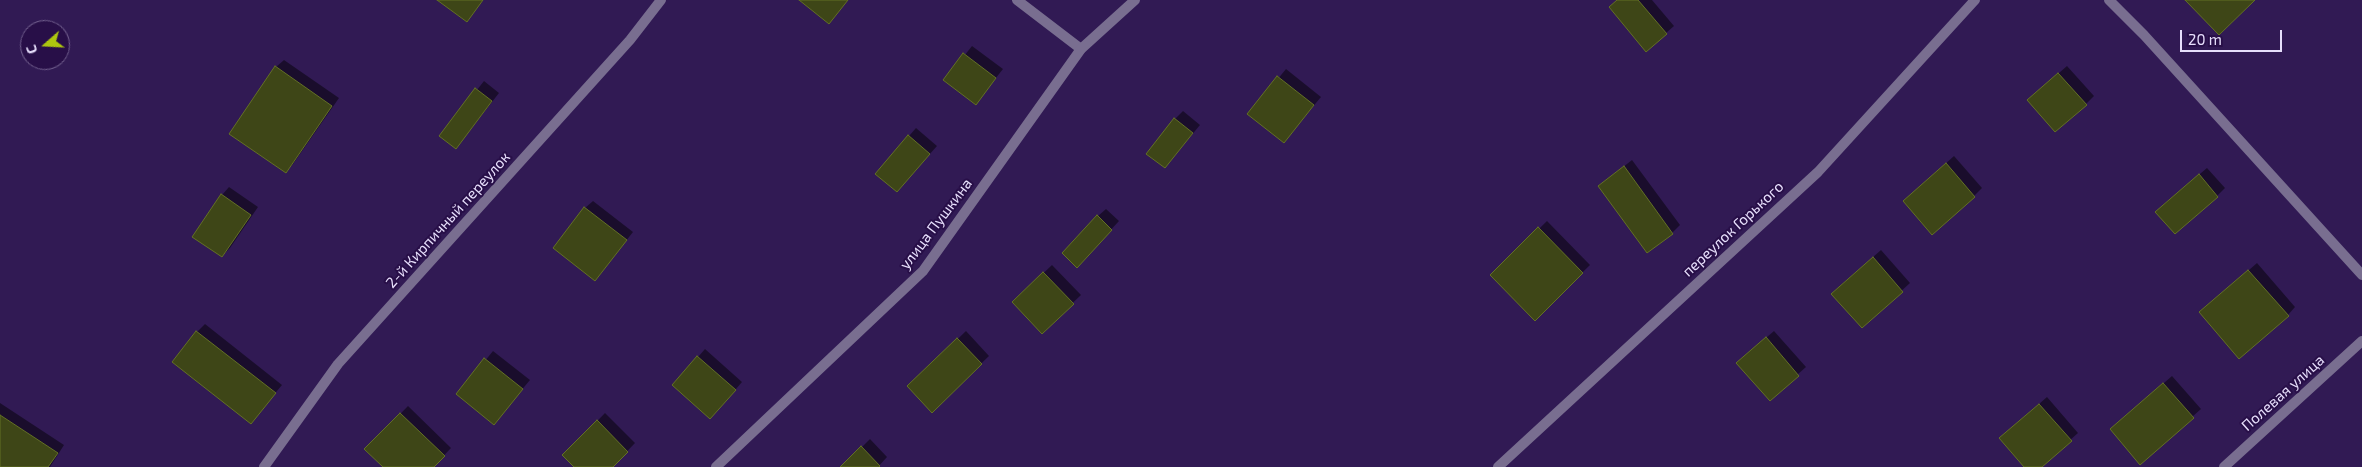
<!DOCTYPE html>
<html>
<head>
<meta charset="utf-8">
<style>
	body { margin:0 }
	#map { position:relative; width:2362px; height:467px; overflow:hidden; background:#311a54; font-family:"Exo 2",sans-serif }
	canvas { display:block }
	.north { position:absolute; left:20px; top:20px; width:50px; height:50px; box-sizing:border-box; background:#280f48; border:1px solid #746290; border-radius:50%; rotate:251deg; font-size:14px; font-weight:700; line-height:20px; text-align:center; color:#e7dffc }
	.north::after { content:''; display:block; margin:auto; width:18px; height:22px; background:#adc60f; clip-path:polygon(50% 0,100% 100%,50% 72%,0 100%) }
	.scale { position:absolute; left:2180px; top:30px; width:102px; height:22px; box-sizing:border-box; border:2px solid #e7dffc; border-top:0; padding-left:6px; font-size:15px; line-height:18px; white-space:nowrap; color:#e7dffc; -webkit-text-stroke:4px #280f48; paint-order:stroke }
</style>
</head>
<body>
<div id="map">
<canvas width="2362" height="467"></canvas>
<div class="north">С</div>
<div class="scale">20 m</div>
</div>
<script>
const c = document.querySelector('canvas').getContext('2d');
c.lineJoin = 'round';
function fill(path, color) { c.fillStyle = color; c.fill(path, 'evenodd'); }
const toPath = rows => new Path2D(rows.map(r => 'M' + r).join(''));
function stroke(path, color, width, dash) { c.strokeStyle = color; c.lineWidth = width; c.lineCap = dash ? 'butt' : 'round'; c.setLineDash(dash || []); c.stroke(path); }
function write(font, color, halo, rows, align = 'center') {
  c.font = font + ' "Exo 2",sans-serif'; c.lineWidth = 4; c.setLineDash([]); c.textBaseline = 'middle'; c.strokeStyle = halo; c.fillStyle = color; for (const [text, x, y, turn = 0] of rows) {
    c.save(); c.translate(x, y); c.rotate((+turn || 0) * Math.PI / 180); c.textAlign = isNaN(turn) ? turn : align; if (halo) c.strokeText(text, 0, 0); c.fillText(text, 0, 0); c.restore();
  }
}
const shadow = toPath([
	[1618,0,1652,0,1674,26,1666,33],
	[972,46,1003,69,976,103,945,80],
	[284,60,339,98,293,164,286,172,276,67],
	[2067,66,2094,96,2086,104,2037,92],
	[1286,69,1321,97,1284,141,1249,114],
	[484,81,499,93,456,148,441,136],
	[1183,111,1200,125,1165,167,1175,119],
	[916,128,937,146,904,183,909,136],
	[1954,156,1982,188,1974,196,1904,201],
	[1632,160,1680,225,1672,233,1599,186],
	[2207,168,2225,188,2217,196,2164,204],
	[229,187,258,207,230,248,222,256,222,195],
	[593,201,633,232,595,280,585,208],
	[1106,209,1119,221,1085,258,1098,216],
	[1547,221,1590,265,1535,319,1492,275],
	[1881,250,1910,283,1862,327,1840,286],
	[2257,263,2295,307,2288,315,2209,305],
	[1052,265,1081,295,1042,332,1013,302],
	[205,324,282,385,251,422,197,332],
	[966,331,989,356,932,411,909,386],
	[1774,331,1806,367,1770,399,1746,355],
	[705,349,742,382,718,410,698,357],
	[493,351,530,380,494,423,458,394],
	[2172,376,2201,409,2140,463,2119,422],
	[2047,397,2078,433,2040,467,2026,467,2008,431],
	[0,403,64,445,50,467,0,467],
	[408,406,451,448,433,467,385,467,366,449],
	[605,413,635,443,612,467,576,467,564,455],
	[870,439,887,457,878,467,842,467]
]);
const building = toPath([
	[437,0,483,0,467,22,437,0],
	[799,0,848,0,829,24,799,0],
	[1617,0,1638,0,1667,34,1646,52,1609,7,1617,0],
	[2185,0,2255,0,2219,35,2185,0],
	[963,53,996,78,976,105,943,80,963,53],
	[275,66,332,106,286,173,229,134,275,66],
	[2058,73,2087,105,2055,132,2027,100,2058,73],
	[1277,76,1314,105,1284,143,1247,114,1277,76],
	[475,88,492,101,456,149,439,136,475,88],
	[1174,118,1193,133,1165,168,1146,154,1174,118],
	[908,135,930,154,897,192,875,174,908,135],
	[1946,163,1975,197,1932,235,1903,201,1946,163],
	[1624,166,1673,234,1647,253,1598,186,1624,166],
	[2199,174,2218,197,2175,234,2155,212,2199,174],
	[221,194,251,215,222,257,192,237,221,194],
	[584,207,627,240,595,281,553,248,584,207],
	[1097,215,1112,230,1077,268,1062,253,1097,215],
	[1538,227,1583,273,1535,321,1490,275,1538,227],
	[1873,257,1903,292,1862,328,1831,294,1873,257],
	[2248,270,2289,316,2239,359,2199,312,2248,270],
	[1043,272,1074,304,1042,334,1012,302,1043,272],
	[196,331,276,393,251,424,172,362,196,331],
	[1766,337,1799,376,1770,401,1736,363,1766,337],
	[957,338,982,364,932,413,907,386,957,338],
	[697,356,736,390,710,419,672,385,697,356],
	[484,358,523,389,494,425,456,394,484,358],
	[2163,383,2194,418,2140,465,2110,429,2163,383],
	[2039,404,2072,441,2042,467,2024,467,1999,438,2039,404],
	[400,413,445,456,434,467,383,467,364,449,400,413],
	[0,415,58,453,48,467,0,467,0,415],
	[597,420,628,452,613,467,574,467,562,455,597,420],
	[861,446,880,466,879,467,840,467,861,446]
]);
const service = toPath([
	[1017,0,1081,49]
]);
const minor = toPath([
	[2109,0,2144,35,2362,275],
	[264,467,338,364,630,40,661,0],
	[716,467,923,271,1081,49,1135,0],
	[1498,467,1818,172,1975,0],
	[2224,467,2362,341]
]);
const streetNames = [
	["2-й Кирпичный переулок",448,220,-48],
	["улица Пушкина",936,224,-53],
	["переулок Горького",1733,229,-43],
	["Полевая улица",2283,393,-42]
];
fill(shadow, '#0007');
fill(building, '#3e4617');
stroke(building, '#637025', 1);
stroke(service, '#796e90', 10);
stroke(minor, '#796e90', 10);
write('15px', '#e7dffc', '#280f48', streetNames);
</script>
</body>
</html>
